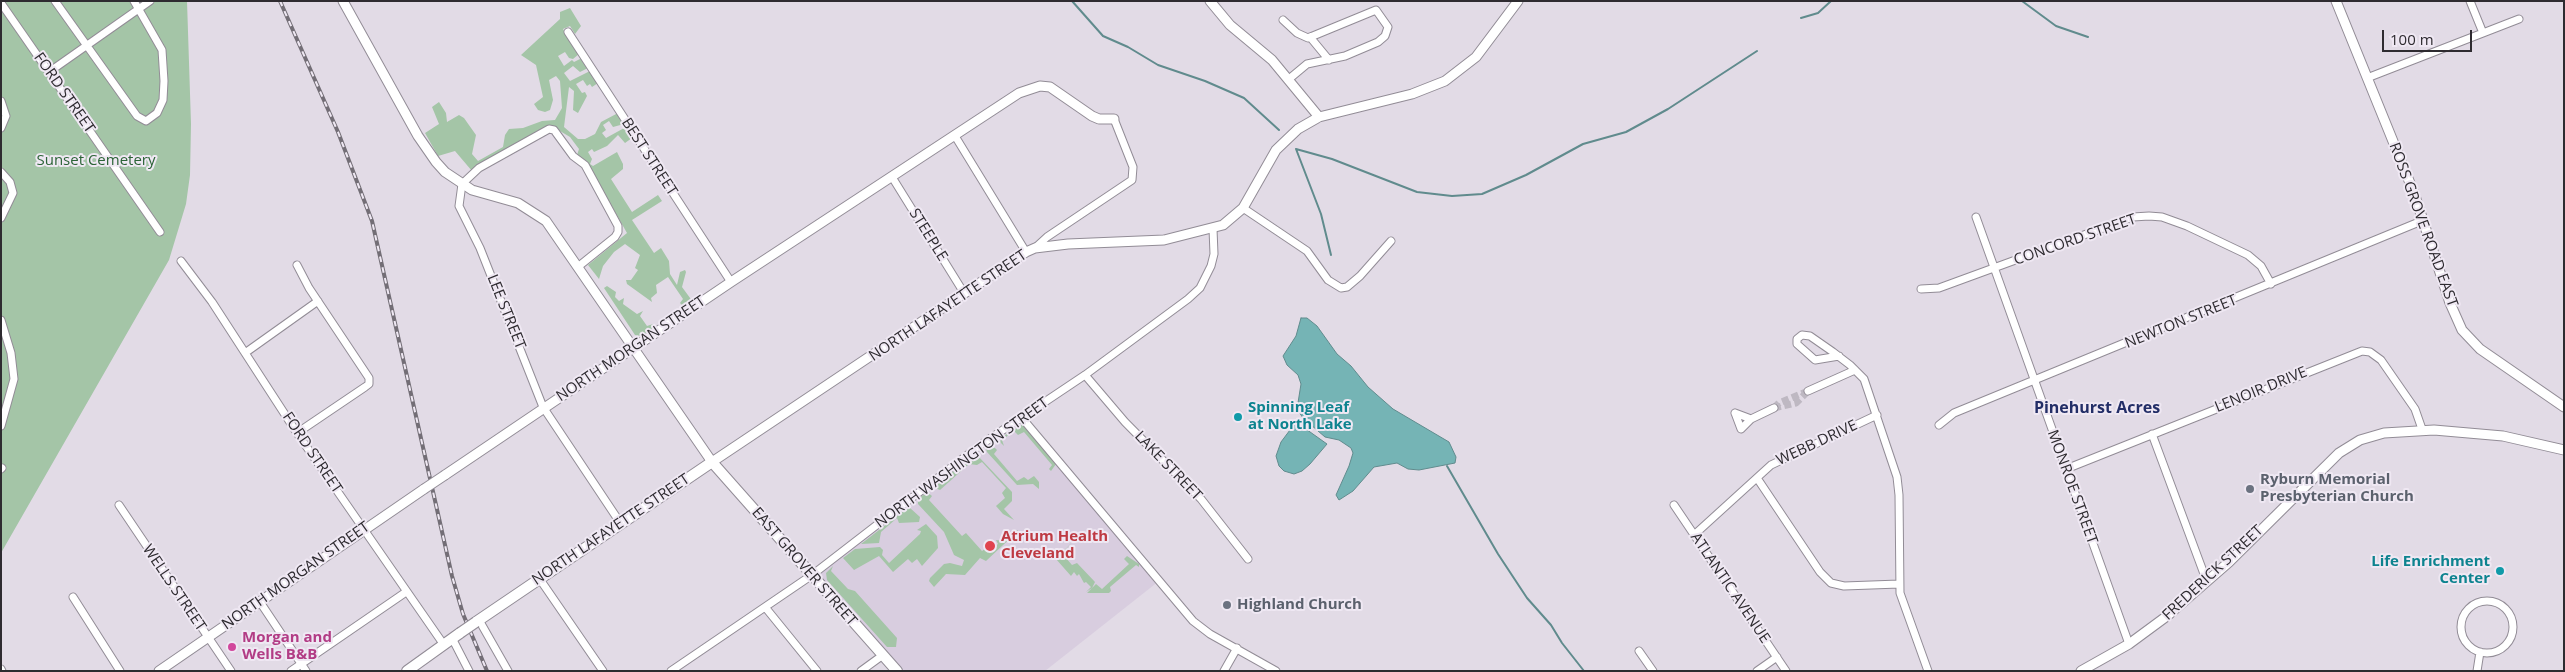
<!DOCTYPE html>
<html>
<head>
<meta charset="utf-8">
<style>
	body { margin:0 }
	#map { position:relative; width:2565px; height:672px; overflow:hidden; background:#e2dbe6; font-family:"Open Sans",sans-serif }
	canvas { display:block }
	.frame { position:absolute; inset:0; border:2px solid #2e2b30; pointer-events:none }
	.scale { position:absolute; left:2382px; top:30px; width:90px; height:22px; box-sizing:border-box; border:2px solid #2e2b30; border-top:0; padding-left:6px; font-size:15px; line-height:18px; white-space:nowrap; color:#2e2b30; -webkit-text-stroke:4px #efe8f3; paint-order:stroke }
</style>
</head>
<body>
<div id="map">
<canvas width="2565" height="672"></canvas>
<div class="frame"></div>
<div class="scale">100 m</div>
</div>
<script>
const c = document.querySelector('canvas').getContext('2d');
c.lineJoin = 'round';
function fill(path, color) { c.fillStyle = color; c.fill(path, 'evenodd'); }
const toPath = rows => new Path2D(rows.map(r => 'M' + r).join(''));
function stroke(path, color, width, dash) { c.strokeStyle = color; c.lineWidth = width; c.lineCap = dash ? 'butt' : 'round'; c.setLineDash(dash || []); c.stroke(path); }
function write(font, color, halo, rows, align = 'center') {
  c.font = font + ' "Open Sans",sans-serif'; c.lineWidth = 4; c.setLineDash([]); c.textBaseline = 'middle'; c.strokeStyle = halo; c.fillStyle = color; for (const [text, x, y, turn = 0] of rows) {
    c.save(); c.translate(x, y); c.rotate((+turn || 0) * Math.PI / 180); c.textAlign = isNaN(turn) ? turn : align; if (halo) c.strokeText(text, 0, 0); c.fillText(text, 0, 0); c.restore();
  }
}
const built = toPath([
	[1022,418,1159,581,1045,671,897,671,812,575]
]);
const green = toPath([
	[1,1,187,1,191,124,190,175,186,204,169,260,1,553],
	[570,8,581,26,575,34,570,26,563,29,579,54,573,59,569,58,565,52,558,56,564,66,572,60,574,62,582,58,588,68,580,72,573,66,564,73,570,81,590,71,598,83,592,87,590,84,587,86,583,80,576,84,582,93,585,92,587,96,578,113,573,110,574,91,569,87,564,127,578,139,585,139,595,134,601,122,618,113,624,124,613,127,609,121,603,125,606,130,602,133,606,138,626,127,632,138,625,143,618,135,607,146,594,152,592,149,588,152,592,159,590,164,593,166,617,152,623,164,623,169,611,179,632,212,658,195,662,201,632,220,654,253,661,248,669,261,670,274,677,285,680,272,685,270,686,272,682,287,693,302,685,308,680,303,683,299,668,277,656,285,657,293,651,298,652,302,627,284,626,280,631,280,638,270,635,268,640,255,625,244,614,252,603,266,599,279,588,265,627,233,586,161,577,155,579,149,570,137,555,128,472,171,455,151,438,156,425,133,439,124,432,107,439,102,446,113,447,122,459,115,464,118,476,135,472,154,478,161,503,147,505,135,509,129,523,128,542,121,555,120,562,108,560,81,556,76,549,80,553,100,550,110,545,112,538,110,534,104,543,97,536,65,521,55,560,19,560,12],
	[607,286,616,292,615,297,619,301,624,298,623,304,637,314,643,311,640,316,647,326,653,324,654,328,641,336,635,335,604,288],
	[1023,424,1056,464,1051,471,1049,469,1052,465,1024,432,1018,435,1014,431,1002,440,1004,446,1000,442,1002,437],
	[990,446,995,448,997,450,994,454,1017,481,1024,477,1028,480,1034,476,1039,482,1039,489,1033,484,1017,485,987,452,986,449],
	[978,456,1012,492,1012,501,1004,509,1014,520,1003,514,996,506,1005,498,1002,493,1006,488,982,462,977,465,969,464,940,490,935,488,936,484,952,471],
	[927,492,932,496,929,500,962,536,966,533,982,551,992,544,994,547,998,544,996,540,1004,541,1017,530,1018,531,986,561,980,558,965,575,946,574,934,587,929,581,930,578,944,564,950,563,962,566,964,560,954,555,944,532,918,504,918,499],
	[910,508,920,517,919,522,899,523,897,518,881,532,879,543,861,544,906,509],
	[926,524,937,536,938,548,922,566,917,559,912,563,908,559,893,572,879,556,854,570,843,558,855,549,880,547,883,550,882,555,889,563,920,534,921,531,917,530],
	[1077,537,1066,549,1070,554,1066,558,1072,565,1077,563,1095,582,1092,588,1086,592,1091,587,1086,582,1084,583,1079,574,1077,576,1074,572,1071,576,1056,559],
	[1127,556,1139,564,1139,567,1136,565,1110,587,1111,591,1109,593,1087,593,1096,584,1102,589,1129,564,1124,559],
	[833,566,831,571,848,589,855,591,897,638,896,647,887,647,827,580,826,573]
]);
const water = toPath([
	[1301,318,1307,318,1317,326,1337,354,1351,366,1368,387,1393,409,1449,442,1456,457,1455,463,1419,470,1408,469,1397,463,1374,467,1353,491,1339,500,1336,495,1349,466,1353,453,1351,448,1339,440,1325,437,1303,418,1297,409,1301,384,1298,375,1287,365,1283,356,1296,336,1301,318],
	[1296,422,1327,444,1310,464,1302,471,1294,474,1284,471,1279,466,1276,456,1281,442,1296,422]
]);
const stream = toPath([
	[1072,1,1103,36,1128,47,1158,65,1205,81,1244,98,1279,130],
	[2022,1,2056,26,2088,37],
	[1801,18,1818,13,1831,1],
	[1331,255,1321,214,1296,149,1332,159,1417,192,1452,196,1482,194,1526,175,1583,144,1626,132,1668,109,1757,51],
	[1447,466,1498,554,1527,598,1551,625,1562,643,1584,671]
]);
const streetTunnel = toPath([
	[1774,408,1796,403,1808,391],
	[1774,408,1779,403,1806,392]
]);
const street = toPath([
	[55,1,137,116,146,121,157,113,163,100,164,81,162,50,134,1],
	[2470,1,2483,33],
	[1,3,160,232],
	[1283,20,1297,33,1308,38,1376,10,1388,27,1385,36,1378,42,1345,56,1307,64,1289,79],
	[568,32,731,282],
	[1310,37,1329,60],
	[49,72,150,1],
	[2367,78,2519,19],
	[1,101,6,116,1,128],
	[955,136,1026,252],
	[1,172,10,182,13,193,1,218],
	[892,177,964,293],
	[1243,208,1307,251,1328,280,1341,288,1347,287,1360,276,1391,241],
	[1976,217,2129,644],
	[1035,248,1047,237,1132,180,1133,167,1114,119],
	[181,261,212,302,297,433,444,645],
	[579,266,615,237,618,232,618,226,585,165,573,156,554,130,549,129,479,168,462,184,459,206,480,248,543,407,621,524],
	[1921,289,1939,288,2133,217,2149,216,2162,217,2187,226,2248,255,2261,266,2271,284],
	[1,320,11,353,14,379,1,426],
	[245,353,318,301],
	[1839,356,1815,360,1797,344,1797,339,1802,335,1810,336,1833,352,1850,365,1864,379,1897,477,1899,495,1900,593,1928,671],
	[1085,375,1125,422,1201,499,1248,559],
	[1808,391,1855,370],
	[1735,413,1751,419,1774,408],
	[1735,413,1741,429,1751,419],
	[1022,418,1193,621,1210,634,1276,671],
	[1939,425,1954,413,2424,220],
	[297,433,365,387,369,384,369,378,309,288,297,265],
	[2152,434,2207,582],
	[1,469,2,468],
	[2066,469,2362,351,2370,352,2381,360,2415,409,2422,429],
	[1757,478,1820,572,1831,583,1844,586,1899,584],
	[119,505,231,671],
	[1674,505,1786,671],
	[1694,535,1771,465,1877,415],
	[539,578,603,671],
	[73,597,120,671],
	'2461 627a26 26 0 1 1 52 0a26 26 0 1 1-52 0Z',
	[260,602,306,671],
	[765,607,817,671],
	[479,620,508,671],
	[452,638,469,671],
	[1639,651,1653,671],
	[1,669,2,671],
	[291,671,406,592],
	[671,671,812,575,979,446,1085,375,1188,299,1200,288,1211,266,1214,254,1213,229],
	[861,671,883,655],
	[1224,671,1237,648],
	[1757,671,1777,657],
	[2477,671,2480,652]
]);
const secondary = toPath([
	[343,1,418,136,436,162,445,172,472,190,518,203,546,221,712,462,1026,252,1035,248,1068,244,1164,240,1223,225,1243,208,1276,150,1298,129,1319,117,1412,94,1445,81,1476,57,1518,1],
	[1210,1,1230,25,1272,60,1319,117],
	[2336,1,2414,193,2450,303,2462,330,2480,349,2564,407],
	[445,475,731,282,1019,93,1040,86,1050,87,1092,116,1099,119,1114,119],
	[159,671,424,489],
	[2081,671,2129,644,2167,616,2229,562,2339,453,2360,440,2384,433,2434,430,2503,436,2564,450]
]);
const primary = toPath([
	[476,622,712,462,897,671],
	[407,671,460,633]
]);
const rail = toPath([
	[280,1,338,132,372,221,452,576,463,614,487,671]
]);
const secondaryBridge = toPath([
	[424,489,445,475]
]);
const primaryBridge = toPath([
	[460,633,476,622]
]);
const markers = [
	[1238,417,5,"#0f9aa8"],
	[2250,489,5,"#6b7280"],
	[990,546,6,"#e0444e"],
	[2500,571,5,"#0f9aa8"],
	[1227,605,5,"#6b7280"],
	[232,647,5,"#d1479c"]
];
const streetNames = [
	["FORD STREET",64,93,55],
	["BEST STREET",649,157,57],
	["ROSS GROVE ROAD EAST",2423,225,70],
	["STEEPLE",928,235,58],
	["CONCORD STREET",2075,240,-19],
	["NORTH LAFAYETTE STREET",948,306,-34],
	["LEE STREET",506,312,68],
	["NEWTON STREET",2181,322,-22],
	["NORTH MORGAN STREET",631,349,-34],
	["LENOIR DRIVE",2261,390,-22],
	["WEBB DRIVE",1817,443,-25],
	["FORD STREET",312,453,56],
	["NORTH WASHINGTON STREET",962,463,-36],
	["LAKE STREET",1168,466,46],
	["MONROE STREET",2072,487,70],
	["NORTH LAFAYETTE STREET",611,530,-34],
	["EAST GROVER STREET",804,567,49],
	["FREDERICK STREET",2213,573,-43],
	["NORTH MORGAN STREET",296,576,-35],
	["WELLS STREET",174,588,56],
	["ATLANTIC AVENUE",1730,588,56]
];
const parkNames = [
	["Sunset Cemetery",96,161]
];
const cultureNames = [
	["Spinning Leaf",1248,408],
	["at North Lake",1248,425],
	["Life Enrichment",2490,562,"right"],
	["Center",2490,579,"right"]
];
const worshipNames = [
	["Ryburn Memorial",2260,480],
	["Presbyterian Church",2260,497],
	["Highland Church",1237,605]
];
const healthNames = [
	["Atrium Health",1001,537],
	["Cleveland",1001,554]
];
const hotelNames = [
	["Morgan and",242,638],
	["Wells B&B",242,655]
];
const neighbourhoodNames = [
	["Pinehurst Acres",2097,408]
];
fill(built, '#d8cddf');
fill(green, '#a4c5a7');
fill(water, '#75b4b5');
stroke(water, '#608b8d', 1);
stroke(stream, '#608b8d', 2);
stroke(streetTunnel, '#beb8c2', 7, [7, 3.5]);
stroke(street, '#928c96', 9);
stroke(secondary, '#928c96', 11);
stroke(primary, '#928c96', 12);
stroke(street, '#fff', 7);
stroke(secondary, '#fff', 9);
stroke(primary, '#fff', 10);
stroke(rail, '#736e76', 4);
stroke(rail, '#efe8f3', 2, [5.5]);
stroke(secondaryBridge, '#928c96', 11, []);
stroke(primaryBridge, '#928c96', 12, []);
stroke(secondaryBridge, '#fff', 9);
stroke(primaryBridge, '#fff', 10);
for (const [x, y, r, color] of markers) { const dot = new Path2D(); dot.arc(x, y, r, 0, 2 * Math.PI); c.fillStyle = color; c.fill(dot); stroke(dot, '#efe8f3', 2); }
write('15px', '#2e2b30', '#efe8f3', streetNames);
write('15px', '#2c6437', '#efe8f3', parkNames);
write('bold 15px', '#0d838f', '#efe8f3', cultureNames, 'left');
write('bold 15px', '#5b616d', '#efe8f3', worshipNames, 'left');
write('bold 15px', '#be3a42', '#efe8f3', healthNames, 'left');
write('bold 15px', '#b23c85', '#efe8f3', hotelNames, 'left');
write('bold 16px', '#232e67', '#efe8f3', neighbourhoodNames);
</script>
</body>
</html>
